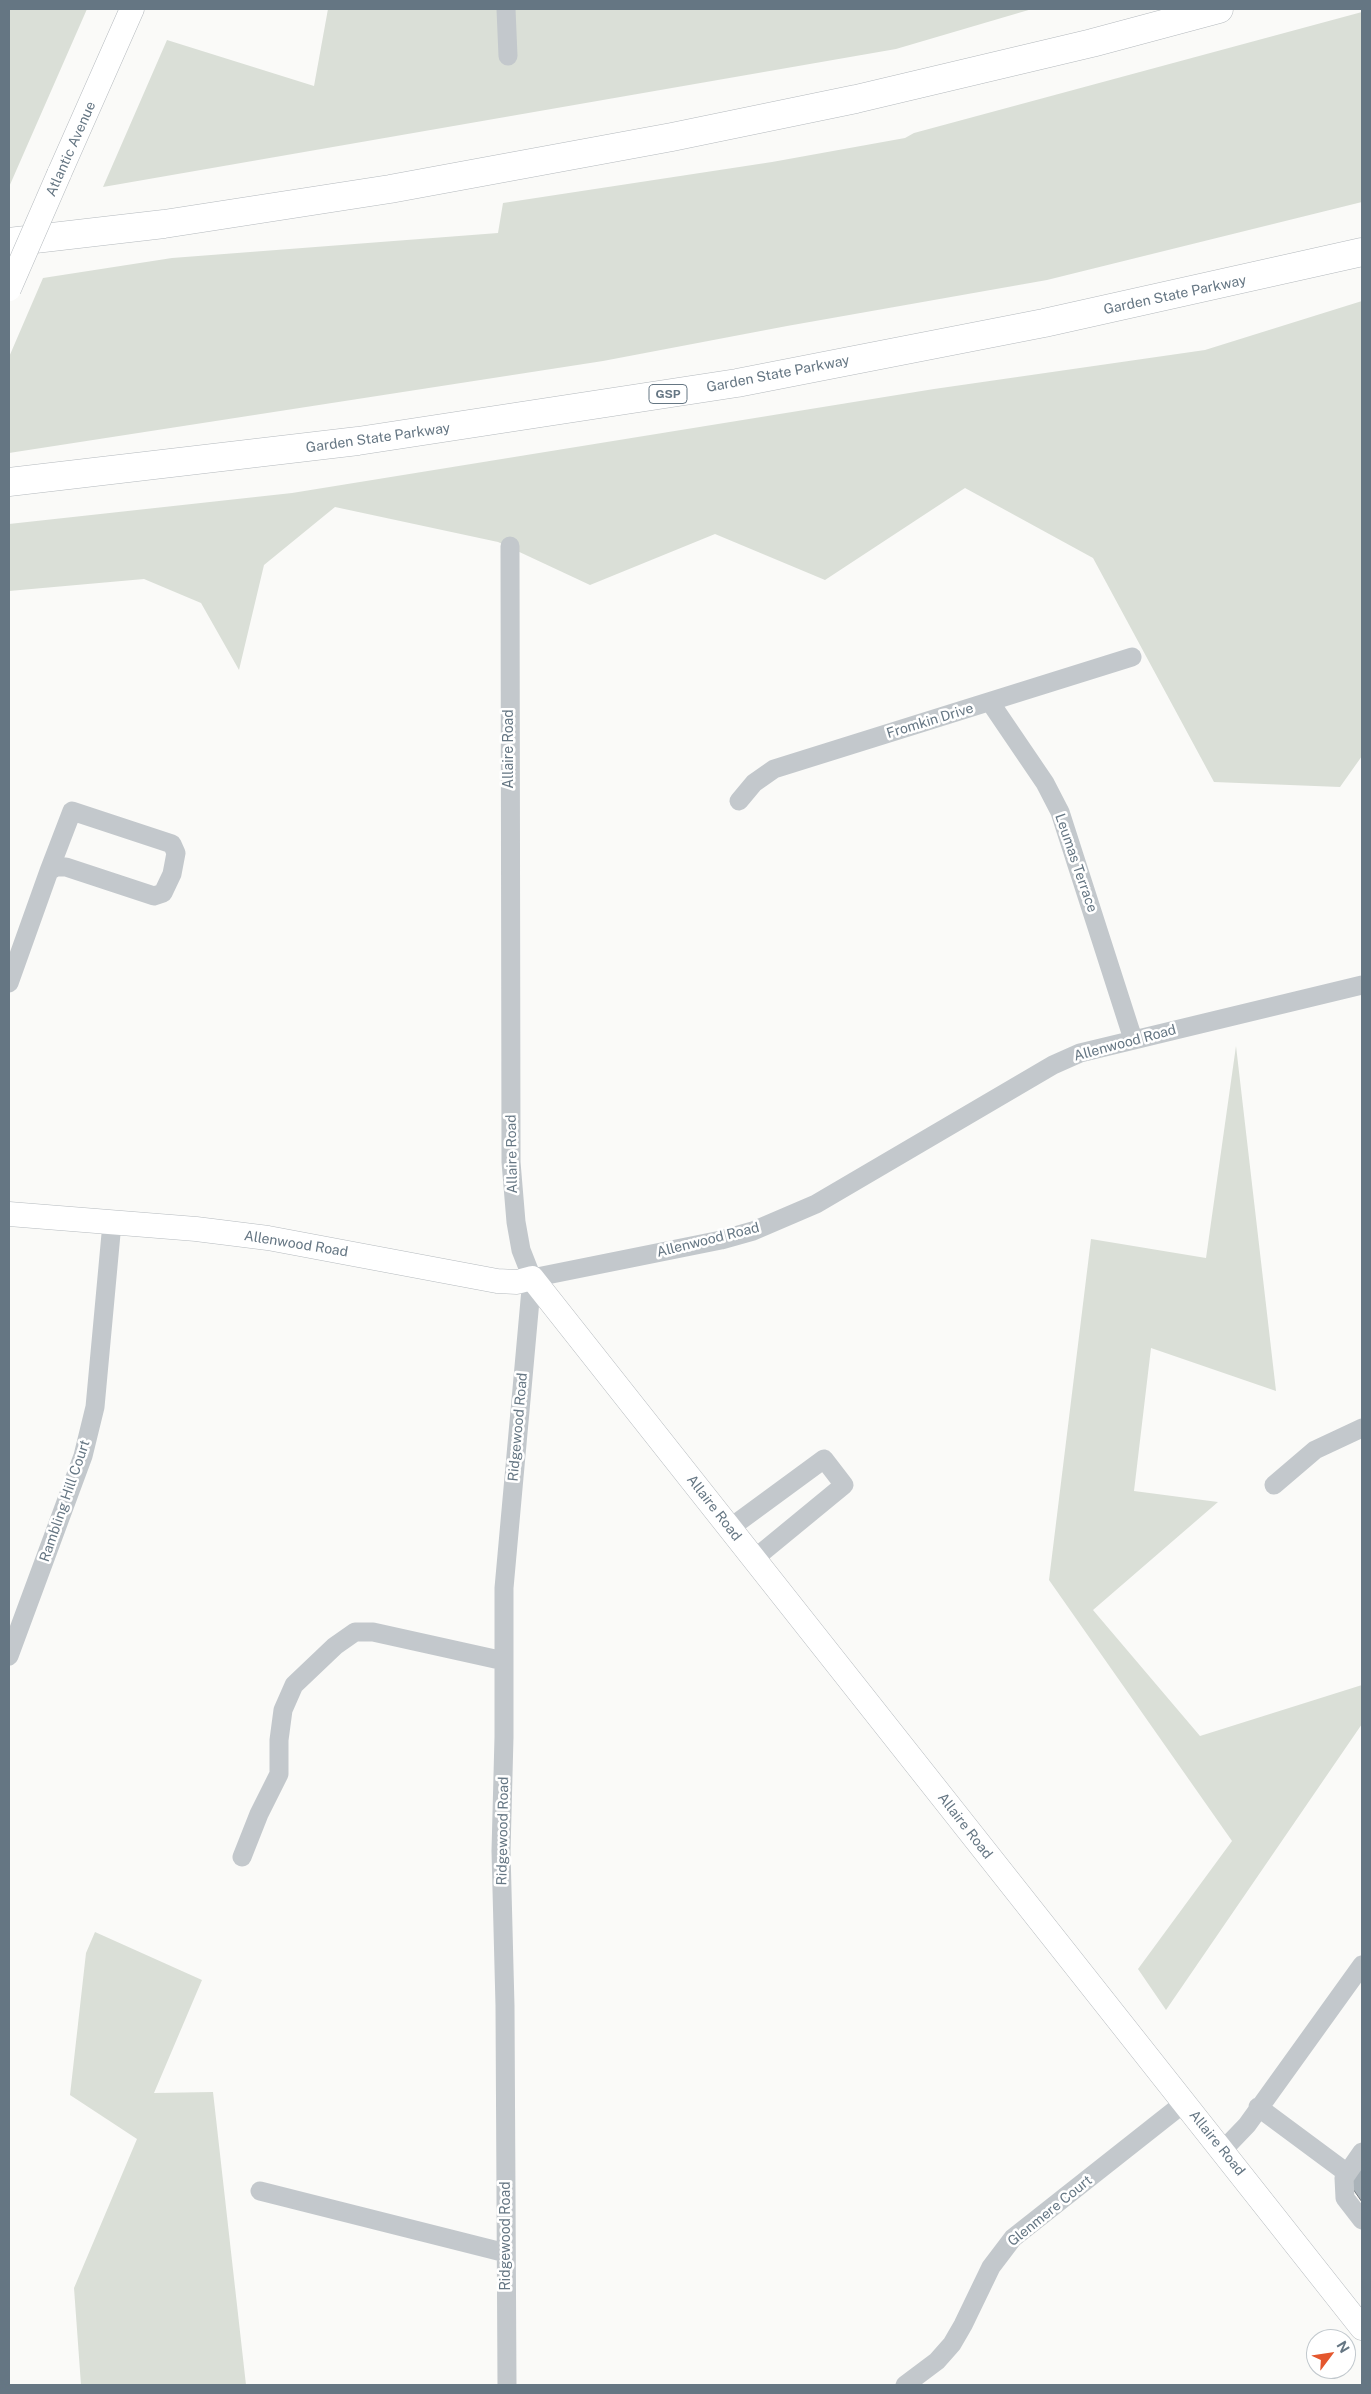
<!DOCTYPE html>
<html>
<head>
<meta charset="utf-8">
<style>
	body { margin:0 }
	#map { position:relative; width:1371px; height:2394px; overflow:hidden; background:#fafaf8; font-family:"Public Sans",sans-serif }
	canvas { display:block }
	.frame { position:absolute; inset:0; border:10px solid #657683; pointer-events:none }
	.north { position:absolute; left:1306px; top:2329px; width:50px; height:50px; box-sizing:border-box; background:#fff; border:1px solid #c1c8cd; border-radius:50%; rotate:59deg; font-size:14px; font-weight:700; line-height:20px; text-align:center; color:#657683 }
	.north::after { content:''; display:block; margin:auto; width:18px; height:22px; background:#e4572e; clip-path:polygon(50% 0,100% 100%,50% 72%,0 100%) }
</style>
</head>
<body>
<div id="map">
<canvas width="1371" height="2394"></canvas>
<div class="frame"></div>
<div class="north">N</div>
</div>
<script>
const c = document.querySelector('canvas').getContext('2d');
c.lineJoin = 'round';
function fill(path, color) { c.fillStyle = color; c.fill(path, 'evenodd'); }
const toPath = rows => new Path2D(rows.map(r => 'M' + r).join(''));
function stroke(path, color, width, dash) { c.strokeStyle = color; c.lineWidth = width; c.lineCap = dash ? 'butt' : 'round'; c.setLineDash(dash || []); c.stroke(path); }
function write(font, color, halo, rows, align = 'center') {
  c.font = font + ' "Public Sans",sans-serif'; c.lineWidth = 5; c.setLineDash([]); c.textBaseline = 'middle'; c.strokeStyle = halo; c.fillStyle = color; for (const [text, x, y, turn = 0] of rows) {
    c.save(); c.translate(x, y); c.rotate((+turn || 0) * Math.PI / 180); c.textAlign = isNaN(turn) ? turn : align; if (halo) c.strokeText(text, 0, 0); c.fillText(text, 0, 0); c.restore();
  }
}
const green = toPath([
	[9,9,87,9,9,187],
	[328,9,1032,9,896,49,103,187,167,40,314,86],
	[1362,12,1362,202,1047,280,787,326,603,361,9,453,9,357,43,278,172,258,498,233,503,203,772,162,905,138,914,133],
	[1362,301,1362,756,1340,787,1214,782,1093,558,965,488,825,580,715,534,590,585,498,542,335,507,264,565,239,670,201,603,144,579,9,591,9,524,292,493,934,389,1205,350],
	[1236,1046,1276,1391,1151,1348,1134,1491,1218,1502,1093,1610,1200,1736,1362,1685,1362,1724,1166,2010,1138,1969,1232,1841,1049,1580,1091,1239,1206,1258],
	[95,1932,202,1980,154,2093,213,2092,246,2385,81,2385,74,2288,137,2139,70,2095,86,1953]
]);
const building = toPath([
	[1362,2165,1362,2202,1346,2179,1362,2165]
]);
const minor = toPath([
	[506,9,508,56],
	[990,702,1045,783,1060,812,1133,1039],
	[739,801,754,783,774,769,1132,657],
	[9,983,49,871,72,811,172,844,176,853,172,874,163,893,154,896,66,867,56,867,49,871],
	[532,1278,721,1240,753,1231,816,1204,1053,1065,1080,1053,1362,985],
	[1274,1485,1315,1450,1362,1428],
	[730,1528,824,1459,844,1485,754,1559],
	[9,1656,83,1456,95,1407,112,1223],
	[242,1857,259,1814,279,1774,279,1740,283,1710,294,1685,335,1646,355,1632,373,1632,504,1661],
	[1258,2107,1347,2173],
	[1223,2150,1247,2125,1362,1965],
	[1362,2152,1344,2178,1345,2198,1362,2220],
	[260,2191,506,2253],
	[507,2385,505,2006,501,1851,504,1737,504,1588,532,1278,521,1250,516,1222,511,1162,510,546],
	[905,2385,937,2361,952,2344,963,2325,991,2267,1013,2238,1184,2103]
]);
const major = toPath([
	[59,174,132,9],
	[9,1214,196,1229,268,1238,497,1281,517,1282,532,1278,1362,2328]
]);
const highway = toPath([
	[9,242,164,224,390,189,672,137,856,99,1092,43,1219,9],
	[9,482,358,441,737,383,1044,323,1362,252]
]);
const majorBridge = toPath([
	[9,289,59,174]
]);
const shields = [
	[668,394,38]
];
const shieldNames = [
	["GSP",668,394]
];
const streetNames = [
	["Atlantic Avenue",71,149,-66],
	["Garden State Parkway",1175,295,-12],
	["Garden State Parkway",778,374,-11],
	["Garden State Parkway",378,438,-8],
	["Fromkin Drive",930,721,-17],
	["Allaire Road",509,749,-90],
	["Leumas Terrace",1076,863,71],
	["Allenwood Road",1125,1043,-15],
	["Allaire Road",512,1154,-91],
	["Allenwood Road",708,1240,-14],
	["Allenwood Road",296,1244,9],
	["Ridgewood Road",518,1427,-85],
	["Rambling Hill Court",65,1501,-71],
	["Allaire Road",714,1508,52],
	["Allaire Road",965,1826,52],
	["Ridgewood Road",503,1831,-89],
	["Allaire Road",1217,2143,51],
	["Glenmere Court",1050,2211,-39],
	["Ridgewood Road",506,2236,-90]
];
fill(green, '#dadfd7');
fill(building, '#aab3b9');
stroke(building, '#777d82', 1);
stroke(major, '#b5babe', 25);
stroke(highway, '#b4b9bd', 29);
stroke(minor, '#c3c8cc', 19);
stroke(major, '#fff', 24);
stroke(highway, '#fff', 28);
stroke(majorBridge, '#b5babe', 25, []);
stroke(majorBridge, '#fff', 24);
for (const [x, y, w] of shields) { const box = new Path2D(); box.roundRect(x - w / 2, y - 9.5, w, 19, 4); c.fillStyle = '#fff'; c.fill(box); stroke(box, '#657683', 1); }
write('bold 12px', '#657683', null, shieldNames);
write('14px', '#657683', '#fff', streetNames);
</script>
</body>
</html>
